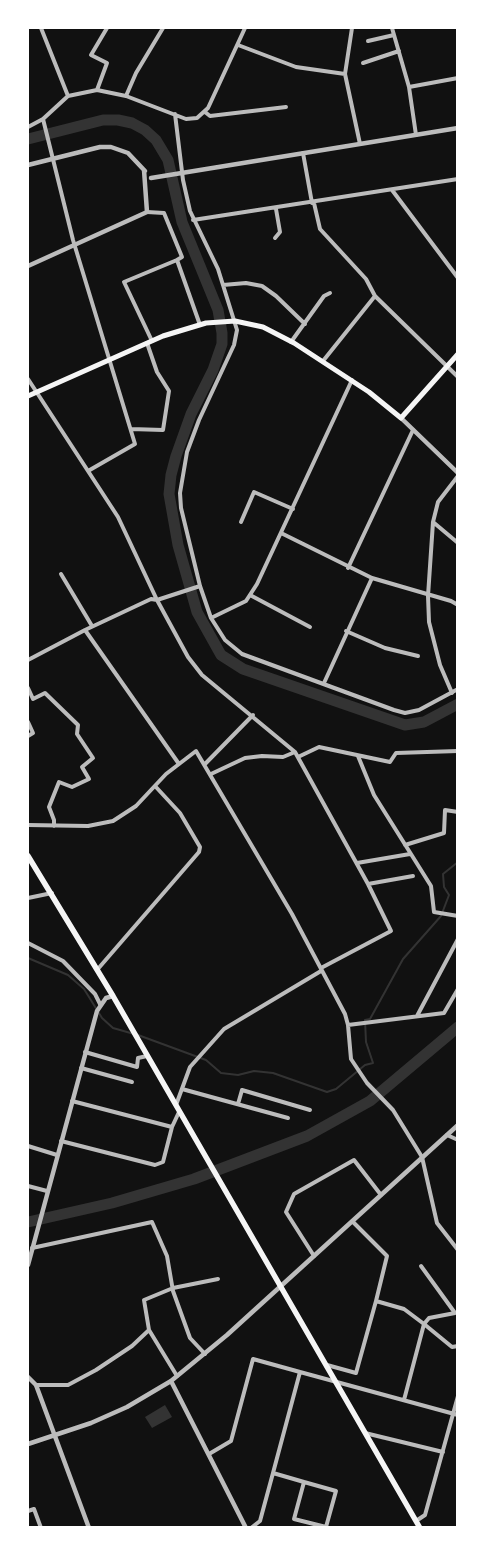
<!DOCTYPE html>
<html>
<head>
<meta charset="utf-8">
<style>
	body { margin:0 }
	#map { position:relative; width:485px; height:1555px; overflow:hidden; background:#111; font-family:"Open Sans",sans-serif }
	canvas { display:block }
	.frame { position:absolute; inset:0; border:29px solid #fff; pointer-events:none }
</style>
</head>
<body>
<div id="map">
<canvas width="485" height="1555"></canvas>
<div class="frame"></div>
</div>
<script>
const c = document.querySelector('canvas').getContext('2d');
c.lineJoin = 'round';
function fill(path, color) { c.fillStyle = color; c.fill(path, 'evenodd'); }
const toPath = rows => new Path2D(rows.map(r => 'M' + r).join(''));
function stroke(path, color, width, dash) { c.strokeStyle = color; c.lineWidth = width; c.lineCap = dash ? 'butt' : 'round'; c.setLineDash(dash || []); c.stroke(path); }
const water = toPath([
	[165,1405,172,1417,152,1428,145,1417]
]);
const stream = toPath([
	[28,958,68,975,84,989,102,1018,113,1028,134,1034],
	[138,1035,206,1060,221,1073,238,1075,254,1071,273,1073,327,1092,336,1089,365,1065,373,1063,366,1042,365,1020,370,1019,403,959,441,916,449,895,444,887,443,874,458,862]
]);
const river = toPath([
	[28,139,103,120,118,120,132,123,145,130,156,140,168,160,182,222,218,310,222,333,222,344,213,370,191,414,176,456,171,475,169,494,178,545,197,612,221,655,243,669,405,725,424,722,458,704],
	[28,1222,112,1203,194,1179,307,1136,370,1101,458,1027]
]);
const minor = toPath([
	[41,28,68,96],
	[352,28,345,74,360,144],
	[392,28,409,87,416,135],
	[368,41,394,35],
	[238,45,296,67,345,74],
	[363,63,399,51],
	[409,87,458,78],
	[97,90,107,63,91,55,107,28],
	[126,96,136,73,163,28],
	[205,112,210,116,286,107],
	[175,114,183,180,190,211,218,269,237,330,234,345,199,420,187,452,180,493,181,508,200,586,211,618,225,640,242,654,394,710,405,713,419,710,458,689],
	[43,119,73,240,135,444,88,471],
	[28,127,43,119,68,96,97,90,126,96,186,119,197,118,208,108,245,28],
	[303,153,312,203],
	[392,190,458,278],
	[314,203,320,229,366,279,375,296,458,377],
	[147,212,164,213,182,257,177,260,200,325],
	[193,220,458,179],
	[275,238,280,232,276,209],
	[223,285,246,283,262,286,276,296,305,324],
	[152,341,124,282,177,260],
	[291,342,324,296,330,293],
	[323,361,375,296],
	[28,379,118,517,157,600,188,657,202,675,295,752,368,884,391,931,321,968],
	[131,429,163,430,169,391,157,372,147,343],
	[241,522,254,492,293,509],
	[433,522,458,543],
	[281,533,372,578,451,601,458,605],
	[348,568,413,430],
	[61,574,92,626],
	[250,595,310,627],
	[211,618,246,601,257,584,352,380],
	[85,630,179,764],
	[346,631,385,648,418,656],
	[28,660,85,630,151,599,157,600,200,586],
	[324,683,372,578],
	[28,688,33,699,45,693,78,725,77,734,93,758,82,767,89,779,72,787,59,782,49,807,54,820,54,826],
	[452,693,440,665,429,622,428,596,433,522,438,502,458,476],
	[28,722,33,733,28,736],
	[358,756,374,795,431,886,434,912,458,916],
	[298,757,319,747,390,762,396,753,458,751],
	[205,764,253,715],
	[211,774,245,758,262,756,283,757,295,752],
	[28,825,88,826,113,821,136,806,166,774,196,751,292,914,345,1014,348,1025,351,1059,367,1083,393,1110,422,1157,437,1223,458,1250],
	[405,845,444,833,445,810,458,812],
	[357,863,410,854],
	[368,884,413,876],
	[28,898,52,893],
	[28,943,63,961,95,994,100,1004],
	[97,970,199,852,200,847,180,813,155,786],
	[417,1016,458,939],
	[348,1025,444,1013,458,989],
	[85,1052,137,1067,138,1058,147,1056],
	[81,1068,132,1082],
	[182,1089,288,1118],
	[72,1101,172,1127],
	[238,1104,242,1090,310,1110],
	[176,1105,190,1067,224,1029,321,971],
	[447,1135,458,1140],
	[61,1141,155,1165,163,1162,172,1127,179,1112],
	[28,1146,57,1155],
	[28,1186,47,1191],
	[353,1222,387,1256,376,1301,404,1309,424,1324,404,1400],
	[32,1248,152,1222,167,1256,173,1291,190,1338,205,1354],
	[314,1256,286,1212,294,1194,354,1160,381,1195],
	[421,1266,455,1313,429,1318,424,1324,452,1347,458,1346],
	[149,1330,177,1376],
	[327,1365,356,1373,376,1301],
	[36,1385,68,1385,96,1370,132,1346,149,1330,144,1300,173,1288,218,1279],
	[365,1433,443,1452],
	[209,1454,231,1441,253,1359,300,1372],
	[304,1482,336,1491,326,1527,294,1519,304,1482,273,1473,300,1372,458,1415],
	[28,1511,34,1509,41,1528],
	[416,1521,425,1515,458,1396],
	[251,1528,260,1521,273,1473]
]);
const tertiary = toPath([
	[28,165,100,147,111,147,128,153,145,171],
	[151,178,458,128],
	[28,266,147,212,144,170],
	[401,418,458,473],
	[28,1265,97,1011,106,998,113,996],
	[28,1377,36,1385,89,1528],
	[171,1381,246,1528],
	[28,1444,91,1423,127,1407,171,1381,227,1335,458,1125]
]);
const secondary = toPath([
	[28,396,163,336,206,323,235,321,263,327,294,343,369,392,401,418,458,354]
]);
const primary = toPath([
	[28,856,113,996,420,1528]
]);
fill(water, '#333');
stroke(stream, '#333', 2);
stroke(river, '#333', 11);
stroke(minor, '#bcbcbc', 4);
stroke(tertiary, '#bcbcbc', 4.5);
stroke(secondary, '#f5f5f5', 5);
stroke(primary, '#f5f5f5', 5.5);
</script>
</body>
</html>
